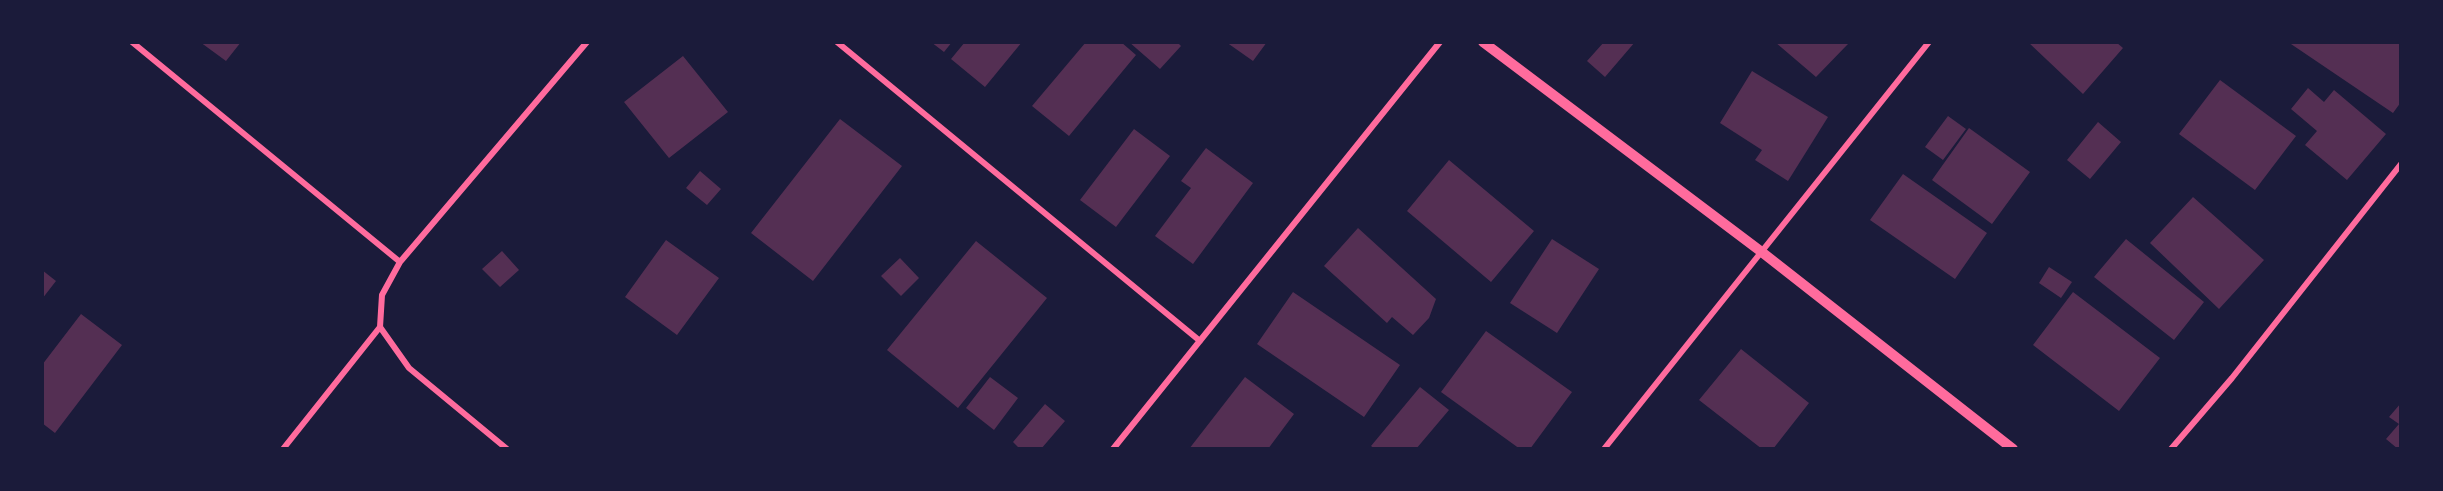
<!DOCTYPE html>
<html>
<head>
<meta charset="utf-8">
<style>
	body { margin:0 }
	#map { position:relative; width:2443px; height:491px; overflow:hidden; background:#1b1b3a; font-family:"Open Sans",sans-serif }
	canvas { display:block }
	.frame { position:absolute; inset:0; border:44px solid #1b1b3a; pointer-events:none }
</style>
</head>
<body>
<div id="map">
<canvas width="2443" height="491"></canvas>
<div class="frame"></div>
</div>
<script>
const c = document.querySelector('canvas').getContext('2d');
c.lineJoin = 'round';
function fill(path, color) { c.fillStyle = color; c.fill(path, 'evenodd'); }
const toPath = rows => new Path2D(rows.map(r => 'M' + r).join(''));
function stroke(path, color, width, dash) { c.strokeStyle = color; c.lineWidth = width; c.lineCap = dash ? 'butt' : 'round'; c.setLineDash(dash || []); c.stroke(path); }
const building = toPath([
	[200,42,241,42,226,61],
	[931,42,952,42,944,52],
	[965,42,1022,42,985,87,951,59],
	[1086,42,1121,42,1136,55,1069,136,1032,106],
	[1129,42,1177,42,1181,46,1160,69],
	[1226,42,1267,42,1253,61],
	[1604,42,1635,42,1605,77,1587,61],
	[1775,42,1846,42,1848,44,1816,77],
	[2028,42,2116,42,2123,48,2083,94],
	[2288,42,2401,42,2401,102,2393,113],
	[683,56,728,112,669,158,624,102],
	[1752,71,1828,117,1788,181,1755,160,1762,150,1720,123],
	[2220,80,2296,136,2255,190,2179,134],
	[2308,88,2324,102,2334,90,2386,134,2347,180,2305,145,2317,131,2291,109],
	[1948,116,1966,129,1943,160,1925,147],
	[840,119,902,166,813,281,751,233],
	[2098,122,2121,142,2090,179,2067,160],
	[1969,128,2030,172,1992,224,1932,180],
	[1134,129,1170,156,1116,227,1080,200],
	[1206,148,1253,183,1193,264,1155,236,1191,188,1181,181],
	[1449,160,1534,231,1491,282,1407,211],
	[700,171,721,189,707,205,686,188],
	[1903,174,1987,233,1955,279,1870,220],
	[2193,197,2264,260,2219,309,2150,243],
	[1358,228,1436,299,1429,318,1413,335,1392,317,1387,323,1324,266],
	[1552,239,1599,269,1557,333,1510,303],
	[2126,239,2204,302,2174,340,2094,277],
	[666,240,719,278,677,335,625,297],
	[976,241,1047,298,958,408,887,350],
	[502,251,519,270,500,287,482,269],
	[900,258,919,278,901,296,881,276],
	[2049,267,2072,282,2061,298,2039,283],
	[42,270,56,281,42,299],
	[1293,292,1400,365,1364,417,1257,344],
	[2073,292,2160,358,2119,411,2033,345],
	[81,314,122,345,55,433,42,423,42,365],
	[1486,331,1572,392,1530,449,1520,449,1441,392],
	[1741,349,1809,403,1773,449,1762,449,1699,400],
	[990,377,1018,398,994,430,966,408],
	[1245,377,1294,414,1268,449,1189,449],
	[1420,387,1449,410,1416,449,1375,449,1371,446],
	[2401,403,2401,449,2398,449,2386,439,2399,424,2389,417],
	[1045,404,1065,421,1041,449,1020,449,1013,442]
]);
const minor = toPath([
	[132,42,400,262],
	[837,42,1200,341],
	[283,449,380,327],
	[507,449,409,368,380,327,382,295,400,262,587,42],
	[1113,449,1440,42],
	[1604,449,1929,42],
	[2171,449,2232,378,2401,164]
]);
const tertiary = toPath([
	[1483,42,1763,253,2013,449]
]);
fill(building, '#542f53');
stroke(minor, '#ff6b9d', 6);
stroke(tertiary, '#ff6b9d', 10);
</script>
</body>
</html>
